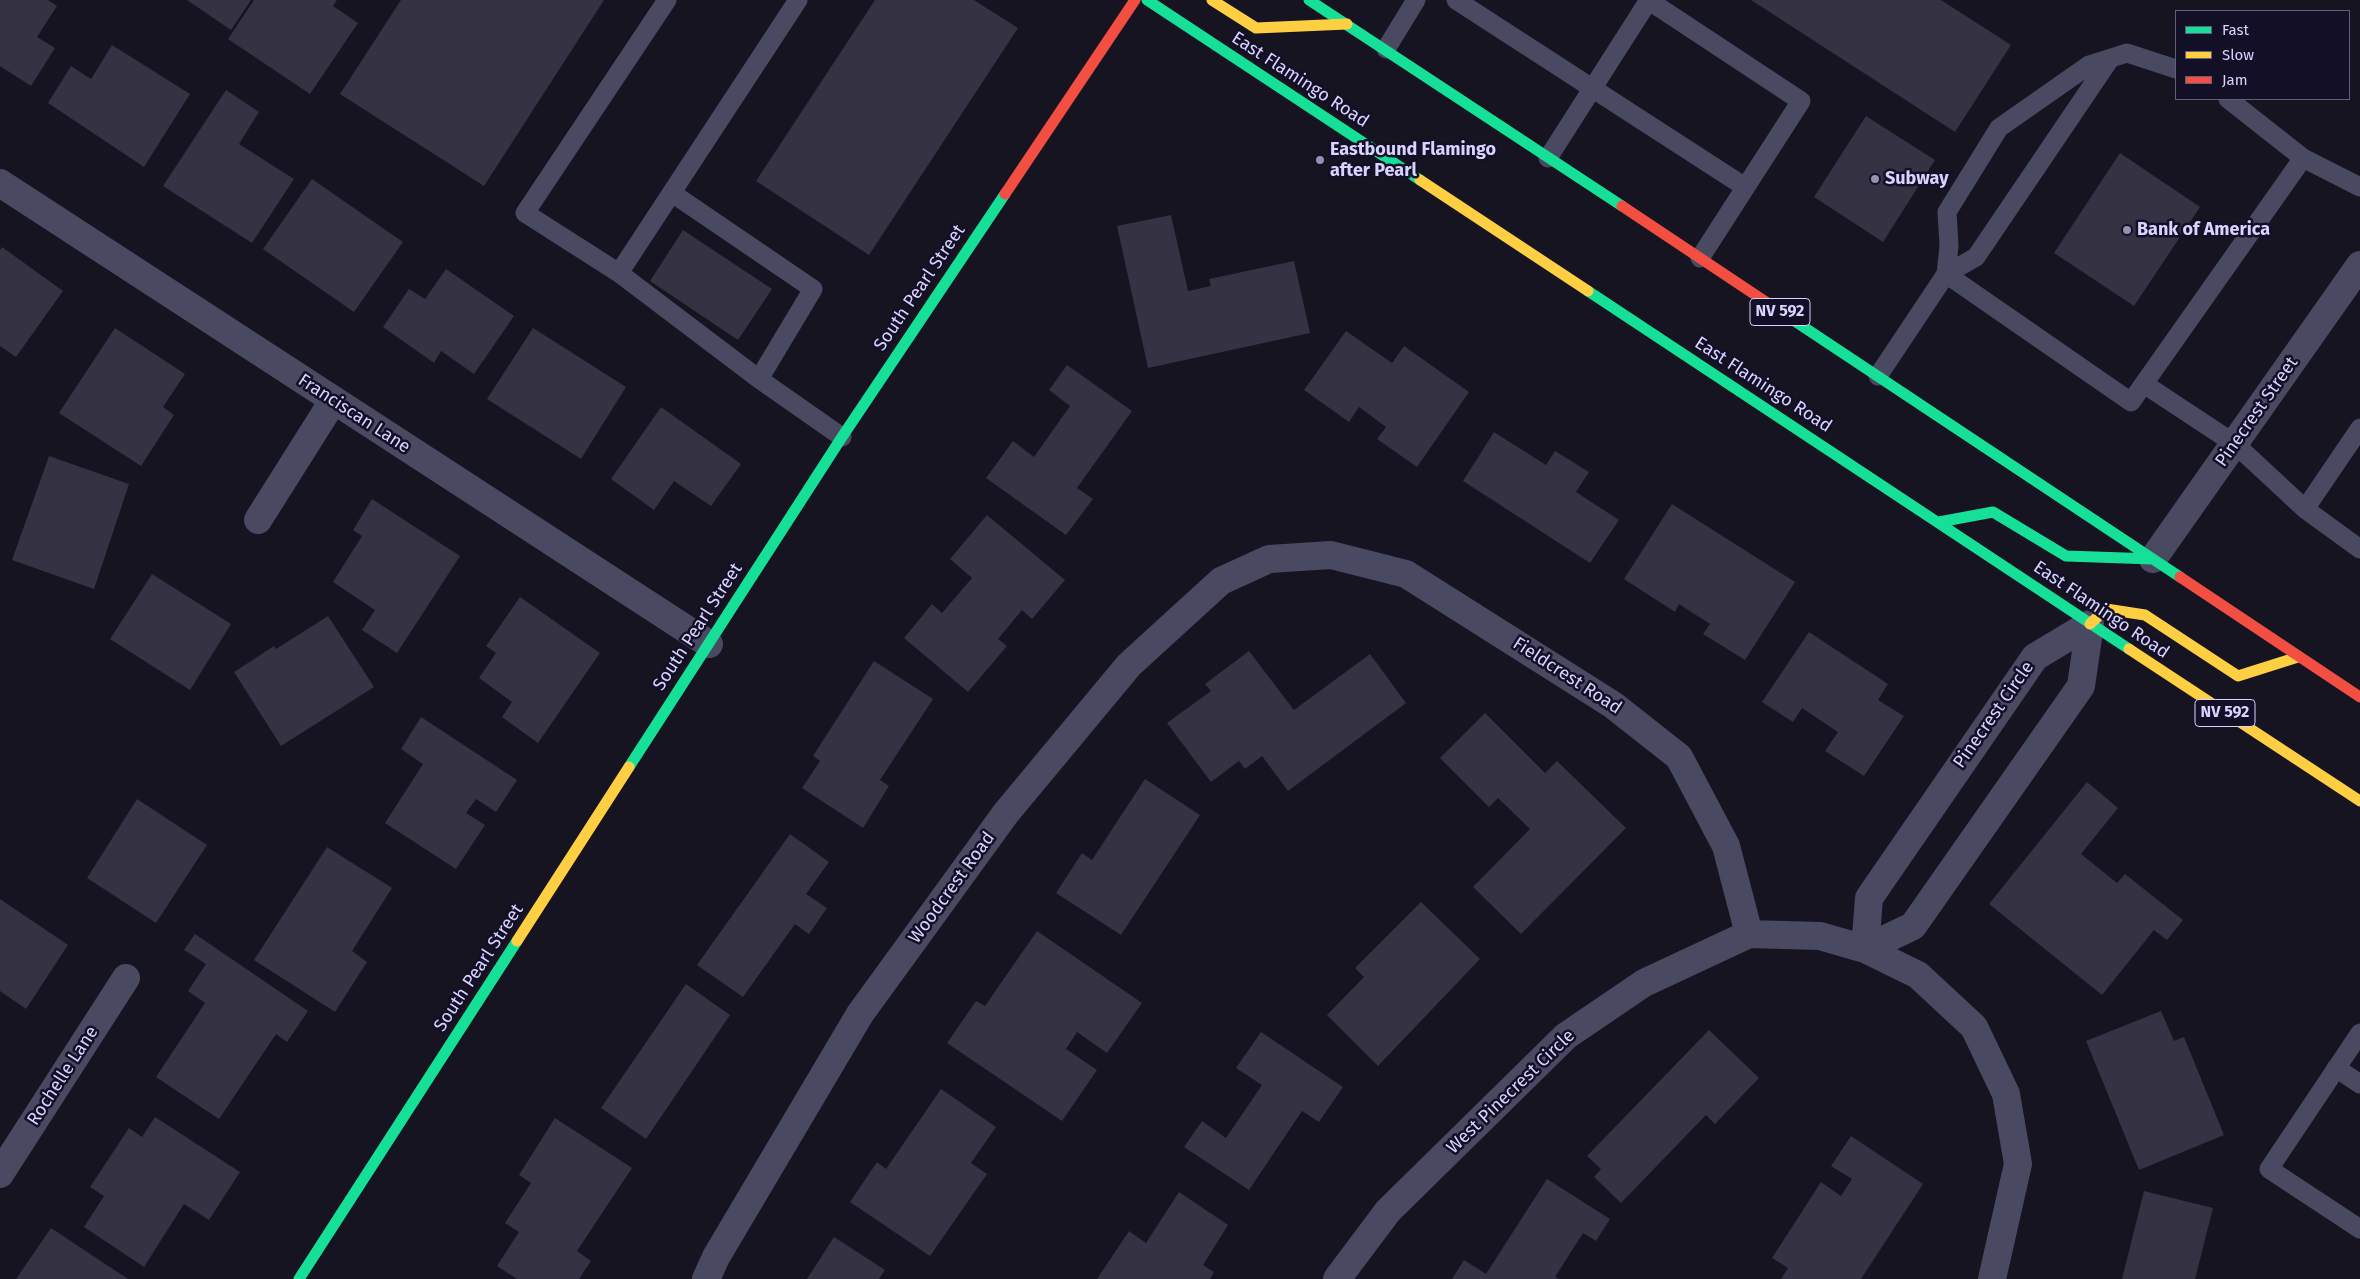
<!DOCTYPE html>
<html>
<head>
<meta charset="utf-8">
<style>
	body { margin:0 }
	#map { position:relative; width:2360px; height:1279px; overflow:hidden; background:#161421; font-family:"Fira Sans",sans-serif }
	canvas { display:block }
	.legend { position:absolute; left:2175px; top:10px; width:175px; height:90px; box-sizing:border-box; background:#130f26; border:1px solid #625e7d; margin:0; padding:6px 9px; list-style:none; font-size:15px; color:#d9d4ff }
	.legend li { display:flex; align-items:center; gap:10px; height:25px }
	.legend b { width:25px; border:1px solid #625e7d }
</style>
</head>
<body>
<div id="map">
<canvas width="2360" height="1279"></canvas>
<ul class="legend">
<li><b style="height:6px;background:#16e098"></b>Fast</li>
<li><b style="height:6px;background:#ffcf43"></b>Slow</li>
<li><b style="height:6px;background:#f24e42"></b>Jam</li>
</ul>
</div>
<script>
const c = document.querySelector('canvas').getContext('2d');
c.lineJoin = 'round';
function fill(path, color) { c.fillStyle = color; c.fill(path, 'evenodd'); }
const toPath = rows => new Path2D(rows.map(r => 'M' + r).join(''));
function stroke(path, color, width, dash) { c.strokeStyle = color; c.lineWidth = width; c.lineCap = dash ? 'butt' : 'round'; c.setLineDash(dash || []); c.stroke(path); }
function write(font, color, halo, rows, align = 'center') {
  c.font = font + ' "Fira Sans",sans-serif'; c.lineWidth = 5; c.setLineDash([]); c.textBaseline = 'middle'; c.strokeStyle = halo; c.fillStyle = color; for (const [text, x, y, turn = 0] of rows) {
    c.save(); c.translate(x, y); c.rotate((+turn || 0) * Math.PI / 180); c.textAlign = isNaN(turn) ? turn : align; if (halo) c.strokeText(text, 0, 0); c.fillText(text, 0, 0); c.restore();
  }
}
const building = toPath([
	[0,0,48,0,57,6,37,37,55,48,31,86,0,66],
	[187,0,251,0,231,30],
	[254,0,337,0,333,6,358,23,310,94,228,39],
	[401,0,604,0,484,186,340,94],
	[875,0,974,0,1018,28,869,255,756,181],
	[1751,0,1941,0,2011,45,1955,132],
	[112,45,190,94,144,167,48,103,71,66,91,79],
	[226,90,259,112,239,144,294,179,252,243,163,186],
	[1866,116,1935,160,1883,242,1814,197],
	[2120,153,2200,207,2134,306,2054,253],
	[312,179,403,242,354,312,263,249],
	[1171,215,1188,291,1211,286,1209,279,1294,261,1310,333,1148,368,1117,226],
	[683,230,772,289,738,340,650,281],
	[2,247,63,291,16,357,0,346,0,250],
	[446,269,514,316,474,374,441,351,434,363,383,327,409,289,425,299],
	[115,328,185,374,163,407,174,415,141,466,59,413],
	[533,328,626,387,581,459,487,399],
	[1346,331,1392,363,1404,346,1469,392,1417,467,1377,439,1386,427,1359,407,1349,422,1304,390],
	[1067,365,1132,411,1077,488,1093,499,1066,535,986,478,1013,441,1034,457,1070,406,1049,390],
	[661,407,741,464,711,506,674,481,654,510,611,479],
	[1494,432,1546,465,1555,451,1589,472,1576,492,1619,520,1590,563,1463,481],
	[49,456,129,484,94,589,12,560],
	[372,499,460,556,397,653,362,630,375,610,333,582,362,536,353,530],
	[1672,504,1795,582,1745,660,1703,634,1710,624,1679,604,1675,612,1624,579],
	[987,515,1065,580,1032,619,1022,610,998,639,1007,646,968,692,904,638,932,604,942,613,972,578,950,559],
	[152,574,231,624,190,690,110,639],
	[520,597,600,653,538,743,502,717,512,702,479,678,496,653,486,646],
	[328,616,374,687,281,746,234,672,274,646,276,649],
	[1809,632,1888,684,1878,700,1904,716,1864,776,1825,751,1838,732,1802,708,1793,722,1762,702],
	[1249,651,1294,710,1370,654,1406,703,1288,791,1262,756,1245,769,1239,761,1211,782,1167,723,1211,691,1205,684],
	[874,661,933,699,880,780,889,786,863,828,802,788,820,761,813,756],
	[1485,713,1545,773,1557,761,1626,828,1521,934,1473,887,1530,829,1498,798,1489,807,1440,758],
	[421,717,517,780,496,812,476,799,466,813,485,825,456,869,385,823,423,764,401,749],
	[1145,779,1200,815,1121,935,1056,893,1082,853,1092,860],
	[2087,782,2118,808,2081,854,2117,883,2125,874,2183,920,2167,940,2154,930,2102,995,1989,904],
	[137,799,207,845,156,923,87,878],
	[790,834,829,862,806,894,827,908,809,934,795,924,743,997,697,965],
	[327,847,392,888,352,951,367,962,335,1012,254,960],
	[0,899,68,945,26,1009,0,991],
	[1421,902,1480,959,1378,1066,1327,1015,1364,977,1355,968],
	[1037,931,1142,1003,1107,1053,1077,1032,1066,1049,1097,1070,1062,1121,947,1043,976,1001,985,1006],
	[195,934,308,1011,287,1042,276,1034,219,1119,156,1077,205,1003,188,991,206,964,184,950],
	[686,984,730,1015,646,1139,601,1108],
	[2161,1011,2174,1041,2184,1037,2224,1135,2139,1170,2086,1041],
	[1709,1030,1759,1078,1715,1124,1706,1115,1621,1203,1594,1177,1601,1169,1587,1156],
	[1261,1032,1343,1087,1319,1122,1302,1111,1249,1190,1184,1147,1202,1121,1226,1138,1262,1085,1236,1068],
	[941,1089,996,1127,971,1163,987,1174,930,1256,850,1202,877,1162,886,1169],
	[155,1117,240,1172,209,1220,184,1204,144,1267,84,1227,104,1196,90,1187,129,1128,142,1137],
	[555,1118,632,1168,577,1251,591,1261,579,1279,517,1279,497,1266,519,1232,505,1223,531,1183,519,1175],
	[1851,1136,1923,1184,1861,1279,1781,1279,1788,1268,1772,1258,1821,1182,1841,1196,1852,1179,1831,1166],
	[1547,1179,1610,1219,1596,1241,1583,1233,1555,1277,1559,1279,1452,1279,1464,1260,1486,1274],
	[2144,1191,2213,1208,2195,1279,2122,1279],
	[1179,1192,1228,1225,1203,1265,1214,1272,1210,1279,1097,1279,1129,1231,1146,1243],
	[51,1228,128,1279,16,1279],
	[834,1237,885,1270,879,1279,807,1279]
]);
const lane = toPath([
	[667,0,525,213,619,273,798,0],
	[1456,0,1745,187],
	[1648,0,1801,101,1700,258],
	[1386,49,1416,0],
	[2110,59,1976,257,1946,274,2131,402,2303,158],
	[2228,99,2303,158,2360,187],
	[1548,158,1649,0],
	[672,193,813,289,759,379,842,437],
	[619,273,759,379],
	[1878,376,1946,274,1949,246,1947,212,1999,128,2089,65,2127,53,2176,69],
	[2144,384,2235,444,2305,509,2360,549],
	[2305,509,2360,428],
	[2360,1033,2269,1169,2360,1229],
	[2336,1068,2360,1084]
]);
const street = toPath([
	[0,183,709,644],
	[258,520,333,401],
	[2153,559,2360,265],
	[1865,949,1913,926,2081,686,2090,624],
	[1865,949,1869,898,2035,657,2090,624],
	[0,1174,126,978],
	[706,1279,716,1257,860,1014,1006,813,1129,665,1221,581,1269,559,1331,555,1406,574,1613,705,1679,757,1726,846,1749,934],
	[1337,1279,1388,1211,1566,1036,1644,983,1749,934,1820,936,1865,949,1918,975,1974,1027,2006,1094,2018,1164,1992,1279]
]);
const fast = toPath([
	[1147,0,1420,180],
	[1309,0,1622,206],
	[1588,291,2129,649],
	[1769,304,2180,577],
	[1939,522,1993,512,2066,556,2153,559],
	[629,767,842,437,1005,194],
	[299,1279,517,941]
]);
const slow = toPath([
	[1212,0,1256,28,1347,24],
	[1420,180,1588,291],
	[2090,624,2106,609,2145,615,2238,676,2298,657],
	[2129,649,2360,801],
	[517,941,629,767]
]);
const jam = toPath([
	[1005,194,1135,0],
	[1622,206,1769,304],
	[2180,577,2360,697]
]);
const markers = [
	[1320,160,5,"#9591b1"],
	[1875,179,5,"#9591b1"],
	[2127,230,5,"#9591b1"]
];
const shields = [
	[1780,312,60],
	[2225,713,60]
];
const shieldNames = [
	["NV 592",1780,312],
	["NV 592",2225,713]
];
const streetNames = [
	["East Flamingo Road",1300,80,33],
	["South Pearl Street",920,288,-56],
	["East Flamingo Road",1763,385,33],
	["Pinecrest Street",2257,412,-55],
	["Franciscan Lane",354,414,33],
	["East Flamingo Road",2101,610,34],
	["South Pearl Street",698,627,-57],
	["Fieldcrest Road",1567,676,33],
	["Pinecrest Circle",1994,715,-55],
	["Woodcrest Road",952,888,-54],
	["South Pearl Street",479,968,-57],
	["Rochelle Lane",63,1076,-57],
	["West Pinecrest Circle",1511,1092,-44]
];
const poiNames = [
	["Eastbound Flamingo",1330,150],
	["after Pearl",1330,171],
	["Subway",1885,179],
	["Bank of America",2137,230]
];
fill(building, '#343243');
stroke(lane, '#4a4962', 19);
stroke(street, '#4a4962', 28);
stroke(fast, '#16e098', 11);
stroke(slow, '#ffcf43', 11);
stroke(jam, '#f24e42', 11);
for (const [x, y, r, color] of markers) { const dot = new Path2D(); dot.arc(x, y, r, 0, 2 * Math.PI); c.fillStyle = color; c.fill(dot); stroke(dot, '#130f26', 2); }
for (const [x, y, w] of shields) { const box = new Path2D(); box.roundRect(x - w / 2, y - 13.5, w, 27, 4); c.fillStyle = '#130f26'; c.fill(box); stroke(box, '#d9d4ff', 1); }
write('bold 16px', '#d9d4ff', null, shieldNames);
write('18px', '#d9d4ff', '#130f26', streetNames);
write('bold 18px', '#d9d4ff', '#130f26', poiNames, 'left');
</script>
</body>
</html>
